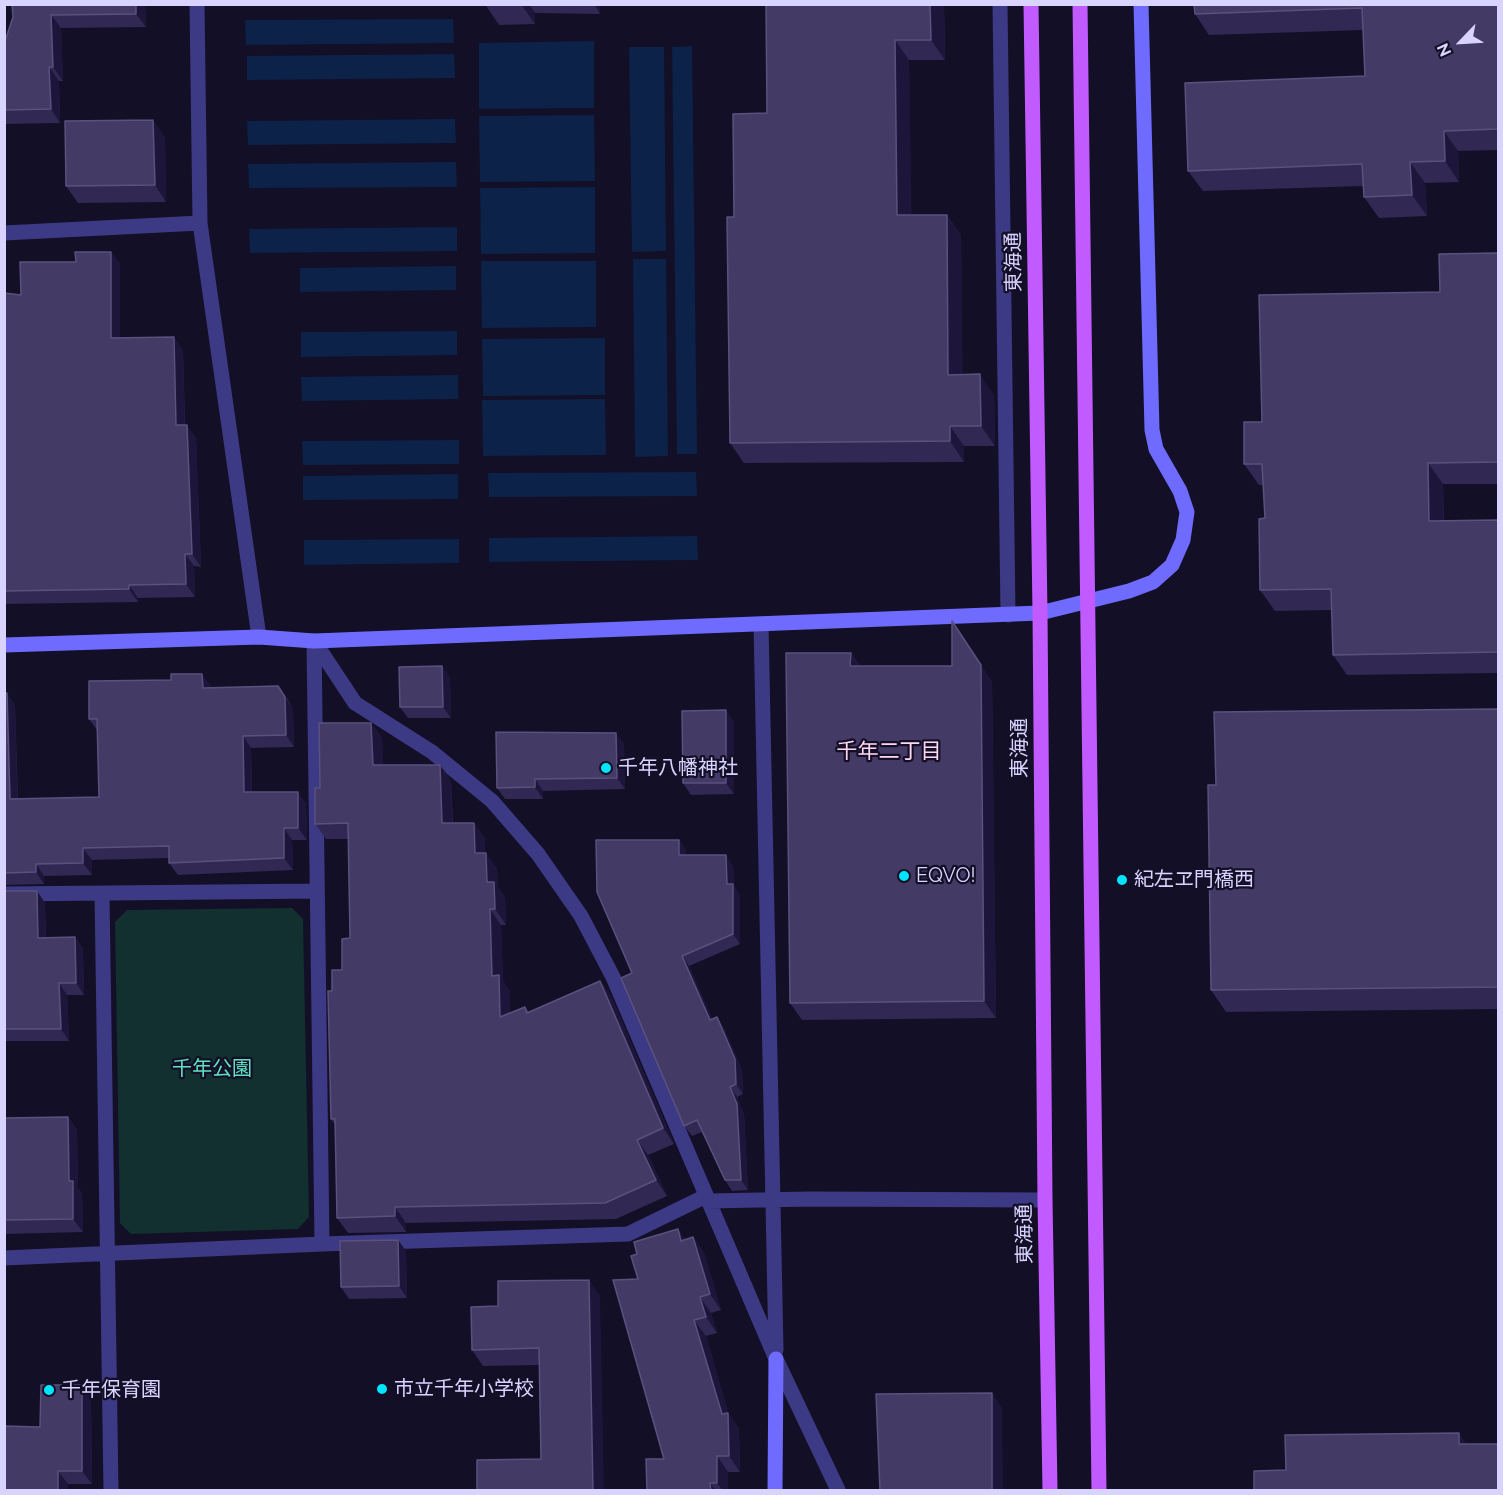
<!DOCTYPE html>
<html>
<head>
<meta charset="utf-8">
<style>
	body { margin:0 }
	#map { position:relative; width:1503px; height:1495px; overflow:hidden; background:#130f26; font-family:Raleway,sans-serif }
	canvas { display:block }
	.frame { position:absolute; inset:0; border:6px solid #d9d4ff; pointer-events:none }
	.north { position:absolute; left:1431px; top:12px; width:60px; height:60px; -webkit-text-stroke:4px #130f26; paint-order:stroke; rotate:245deg; font-size:16px; font-weight:700; line-height:24px; text-align:center; color:#d9d4ff }
	.north::after { content:''; display:block; margin:auto; width:21px; height:27px; background:#d9d4ff; clip-path:polygon(50% 0,100% 100%,50% 72%,0 100%) }
</style>
</head>
<body>
<div id="map">
<canvas width="1503" height="1495"></canvas>
<div class="frame"></div>
<div class="north">N</div>
</div>
<script>
const c = document.querySelector('canvas').getContext('2d');
c.lineJoin = 'round';
function fill(path, color) { c.fillStyle = color; c.fill(path, 'evenodd'); }
const toPath = rows => new Path2D(rows.map(r => 'M' + r).join(''));
function stroke(path, color, width, dash) { c.strokeStyle = color; c.lineWidth = width; c.lineCap = dash ? 'butt' : 'round'; c.setLineDash(dash || []); c.stroke(path); }
function write(font, color, halo, rows, align = 'center') {
  c.font = font + ' Raleway,"Noto Sans JP",sans-serif'; c.lineWidth = 4.5; c.setLineDash([]); c.textBaseline = 'middle'; c.strokeStyle = halo; c.fillStyle = color; for (const [text, x, y, turn = 0] of rows) {
    c.save(); c.translate(x, y); c.rotate((+turn || 0) * Math.PI / 180); c.textAlign = isNaN(turn) ? turn : align; if (halo) c.strokeText(text, 0, 0); c.fillText(text, 0, 0); c.restore();
  }
}
const green = toPath([
	[292,908,303,919,309,1217,298,1229,131,1234,120,1223,115,922,127,910]
]);
const water = toPath([
	[453,19,454,43,246,45,245,20],
	[594,41,594,108,479,109,479,43],
	[692,46,697,454,677,454,672,47],
	[629,47,664,47,666,251,632,252],
	[454,54,455,78,247,80,247,56],
	[594,115,595,181,480,182,479,116],
	[455,119,456,143,248,145,247,121],
	[456,162,457,187,249,188,248,164],
	[595,187,595,253,481,254,480,188],
	[457,227,457,251,250,253,249,229],
	[633,259,666,259,668,456,635,457],
	[481,261,596,261,596,327,482,328],
	[456,266,456,290,300,292,300,268],
	[457,331,457,355,301,357,301,332],
	[605,338,605,395,483,396,482,339],
	[458,375,458,399,302,401,301,377],
	[605,399,606,455,483,456,482,400],
	[459,440,459,464,303,465,302,441],
	[696,472,697,496,489,497,488,473],
	[458,474,458,499,303,500,303,476],
	[697,536,698,560,489,562,489,538],
	[459,539,459,563,304,565,304,540]
]);
const street = toPath([
	[197,4,200,223,259,637],
	[1000,4,1008,615],
	[4,233,200,223],
	[761,624,776,1350],
	[314,641,355,703,432,752,492,801,538,854,581,916,613,977,776,1359,838,1490],
	[314,641,322,1244],
	[4,894,317,891],
	[102,894,111,1490],
	[709,1201,809,1199,1045,1200],
	[4,1258,322,1244,628,1234,706,1196]
]);
const secondary = toPath([
	[4,645,259,637,314,641,1040,613,1129,591,1153,582,1172,565,1183,540,1187,512,1180,491,1156,449,1152,430,1141,4],
	[775,1490,776,1359]
]);
const primary = toPath([
	[1031,4,1040,613,1045,1200,1050,1490],
	[1080,4,1099,1490]
]);
const wall = toPath([
	[12,4,145,4,146,27,61,28,63,81,59,81,60,123,6,124,4,122,4,44,13,17],
	[485,4,743,4,600,6,600,14,535,13,535,24,499,25],
	[766,4,944,4,945,60,909,60,911,215,947,215,961,235,962,374,994,395,995,446,964,446,964,462,744,463,730,443,734,217,767,113],
	[1194,4,1498,4,1498,150,1458,151,1459,182,1425,183,1427,216,1379,218,1364,197,1363,186,1203,191,1188,171,1365,76,1363,30,1209,35,1195,14],
	[165,137,166,202,78,203,66,186],
	[111,252,120,264,120,338,183,350,185,425,196,438,201,567,194,566,195,597,138,598,138,602,4,604,4,293,21,295,76,262],
	[1498,253,1498,484,1443,484,1444,521,1498,520,1498,673,1347,675,1333,655,1332,610,1275,611,1260,590,1265,518,1263,485,1259,485,1244,464,1262,422,1440,292],
	[952,621,992,682,996,1018,802,1020,790,1003,851,653,860,666,952,666],
	[442,666,450,678,451,718,408,718,400,707],
	[211,686,211,688,287,698,293,709,294,747,251,748,252,792,298,792,306,804,307,840,292,840,293,870,178,875,169,863,169,858,92,860,92,875,44,876,44,884,4,885,4,693,15,705,18,799,99,797,97,730,89,719],
	[1498,709,1498,1009,1226,1012,1211,990,1216,785],
	[734,722,734,794,691,795,683,783],
	[371,723,382,738,383,765,451,780,453,823,474,823,485,839,485,853,497,869,498,887,505,898,506,925,501,925,503,981,510,991,510,1013,525,1007,529,1012,600,981,611,996,674,1144,648,1155,667,1196,616,1219,406,1223,406,1232,348,1233,337,1218,335,1125,331,1119,332,991,342,970,350,938,348,839,326,839,315,824],
	[624,744,625,789,543,791,543,799,505,799,497,788],
	[679,840,686,850,686,855,733,866,734,886,740,895,740,944,689,966,712,1019,717,1017,724,1028,742,1070,743,1094,737,1097,744,1114,748,1190,732,1191,725,1180,702,1132,692,1136,684,1126,632,973],
	[4,891,37,891,45,903,46,938,75,937,83,949,84,995,67,995,69,1041,4,1041],
	[68,1117,77,1130,78,1188,82,1194,83,1232,4,1234,4,1118],
	[678,1229,685,1240,693,1237,704,1253,721,1310,711,1313,717,1333,706,1336,728,1413,739,1429,740,1472,728,1472,728,1491,647,1491,664,1459,638,1279,637,1254],
	[398,1240,406,1251,407,1298,349,1299,341,1287],
	[600,1296,541,1459,539,1365,483,1366,472,1350,498,1306],
	[82,1385,91,1398,92,1484,68,1484,4,1491,40,1427]
]);
const shadedWall = toPath([
	[136,4,145,4,146,27,136,14],
	[521,4,529,4,535,13,535,24],
	[594,4,599,4,600,6,600,14],
	[930,4,944,4,945,60,931,40],
	[51,15,61,28,63,81,53,67],
	[895,40,909,60,912,236,897,215],
	[49,67,59,81,60,123,51,109],
	[153,120,165,137,166,202,155,185],
	[1444,131,1458,151,1459,182,1445,161],
	[1410,162,1425,183,1427,216,1412,195],
	[947,215,961,235,963,395,948,375],
	[111,252,120,264,120,351,111,338],
	[174,337,183,350,185,438,176,425],
	[980,374,994,395,995,446,981,426],
	[187,425,196,438,201,567,192,554],
	[950,426,964,446,964,462,950,441],
	[1428,463,1443,484,1444,542,1429,521],
	[185,554,194,566,195,597,186,584],
	[129,585,138,598,138,602,129,589],
	[952,621,992,682,996,1018,984,1001],
	[851,653,862,670,850,666],
	[442,666,450,678,451,718,443,707],
	[202,674,211,686,211,700,203,688],
	[278,686,293,709,294,747,286,735],
	[7,693,15,705,18,811,10,799],
	[726,710,734,722,734,794,726,783],
	[371,723,382,738,384,781,373,765],
	[616,733,624,744,625,789,617,778],
	[243,736,251,748,252,804,244,792],
	[440,765,451,780,453,839,442,823],
	[535,779,543,791,543,799,535,787],
	[298,792,306,804,307,840,298,828],
	[474,823,485,839,486,869,475,853],
	[284,828,292,840,293,870,284,858],
	[679,840,686,850,686,866,679,855],
	[83,848,92,860,92,875,83,863],
	[486,853,497,869,498,887,505,898,506,925,495,909,487,882],
	[726,855,733,866,734,886,740,895,740,944,733,934,727,884],
	[36,864,44,876,44,884,36,872],
	[37,891,45,903,46,950,38,938],
	[490,909,501,925,503,981,510,991,511,1033,500,1017,492,976],
	[75,937,83,949,84,995,76,983],
	[682,956,689,966,717,1031,710,1020],
	[600,981,611,996,674,1144,663,1128],
	[59,983,67,995,69,1041,61,1029],
	[717,1017,724,1028,742,1070,743,1094,736,1084],
	[730,1087,737,1097,744,1114,748,1190,741,1180],
	[68,1117,77,1130,78,1188,82,1194,83,1232,73,1219,69,1181],
	[637,1140,648,1155,667,1196,656,1180],
	[395,1207,406,1223,406,1232,395,1216],
	[678,1229,689,1245,681,1241],
	[693,1237,704,1253,721,1310,710,1294],
	[398,1240,406,1251,407,1298,399,1286],
	[589,1280,600,1296,604,1491,593,1491],
	[700,1297,711,1313,717,1333,706,1317],
	[694,1320,706,1336,728,1413,739,1429,740,1472,729,1456,722,1414],
	[82,1385,91,1398,92,1484,82,1471],
	[992,1393,1002,1408,1003,1491,992,1491],
	[1459,1433,1473,1454,1459,1444],
	[717,1456,728,1472,728,1491,723,1491,717,1483],
	[58,1471,68,1484,68,1491,58,1491],
	[710,1483,716,1491,711,1491]
]);
const building = toPath([
	[12,4,136,4,136,14,51,15,53,67,49,67,51,109,4,110,4,44,13,17,12,4],
	[766,4,930,4,931,40,895,40,897,215,947,215,948,375,980,374,981,426,950,426,950,441,730,443,727,217,734,217,733,114,767,113,766,4],
	[1194,4,1498,4,1498,129,1444,131,1445,161,1410,162,1412,195,1364,197,1362,164,1188,171,1185,83,1365,76,1362,8,1195,14,1194,4],
	[153,120,155,185,66,186,65,121,153,120],
	[75,252,111,252,111,338,174,337,176,425,187,425,192,554,185,554,186,584,129,585,129,589,4,591,4,293,21,295,20,262,76,262,75,252],
	[1498,253,1498,462,1428,463,1429,521,1498,520,1498,652,1333,655,1331,589,1260,590,1259,519,1265,518,1262,464,1244,464,1244,422,1262,422,1259,295,1440,292,1439,254,1498,253],
	[952,621,981,665,984,1001,790,1003,786,653,851,653,850,666,952,666,952,621],
	[442,666,443,707,400,707,399,667,442,666],
	[171,674,202,674,203,688,278,686,285,697,286,735,243,736,244,792,298,792,298,828,284,828,284,858,169,863,169,846,83,848,83,863,36,864,36,872,4,873,4,693,7,693,10,799,99,797,97,719,89,719,89,681,171,680,171,674],
	[1498,709,1498,987,1211,990,1208,785,1216,785,1214,712,1498,709],
	[726,710,726,783,683,783,682,711,726,710],
	[319,723,371,723,373,765,440,765,442,823,474,823,475,853,486,853,487,882,494,882,495,909,490,909,492,976,499,975,500,1017,525,1007,527,1013,600,981,663,1128,637,1140,656,1180,605,1203,395,1207,395,1216,337,1218,335,1119,331,1119,328,991,332,991,332,970,342,970,342,939,350,938,348,823,315,824,315,788,320,788,319,723],
	[496,732,616,733,617,778,535,779,535,787,497,788,496,732],
	[596,840,679,840,679,855,726,855,727,884,733,884,733,934,682,956,710,1020,717,1017,735,1059,736,1084,730,1087,737,1104,741,1180,725,1180,697,1120,684,1126,621,978,632,973,597,892,596,840],
	[4,891,37,891,38,938,75,937,76,983,59,983,61,1029,4,1029,4,891],
	[68,1117,69,1181,73,1181,73,1219,4,1220,4,1118,68,1117],
	[678,1229,681,1241,693,1237,710,1294,700,1297,706,1317,694,1320,722,1414,728,1413,729,1456,717,1456,717,1483,710,1483,711,1491,647,1491,646,1459,664,1459,613,1280,638,1279,631,1256,637,1254,634,1242,678,1229],
	[398,1240,399,1286,341,1287,340,1241,398,1240],
	[589,1280,593,1491,477,1491,477,1460,541,1459,539,1348,472,1350,471,1307,498,1306,498,1281,589,1280],
	[41,1385,82,1385,82,1471,58,1471,58,1491,4,1491,4,1426,40,1427,41,1385],
	[992,1393,992,1491,880,1491,876,1394,992,1393],
	[1459,1433,1459,1444,1498,1444,1498,1491,1254,1491,1254,1471,1286,1470,1285,1435,1459,1433]
]);
const markers = [
	[606,768,6,"#00e5ff"],
	[904,876,6,"#00e5ff"],
	[1122,880,6,"#00e5ff"],
	[382,1389,6,"#00e5ff"],
	[49,1390,6,"#00e5ff"]
];
const streetNames = [
	["東海通",1014,262,-91],
	["東海通",1020,748,-90],
	["東海通",1025,1234,-91]
];
const poiNames = [
	["千年八幡神社",618,768],
	["EQVO!",916,876],
	["紀左ヱ門橋西",1134,880],
	["市立千年小学校",394,1389],
	["千年保育園",61,1390]
];
const parkNames = [
	["千年公園",212,1069]
];
const neighbourhoodNames = [
	["千年二丁目",889,752]
];
fill(green, '#12302f');
fill(water, '#0c2248');
stroke(street, '#3d3a85', 15);
stroke(secondary, '#6f6bff', 15);
stroke(primary, '#c25bff', 15);
fill(wall, '#312854');
fill(shadedWall, '#1d163a');
fill(building, '#433a66');
stroke(building, '#5a527e', 1.5);
for (const [x, y, r, color] of markers) { const dot = new Path2D(); dot.arc(x, y, r, 0, 2 * Math.PI); c.fillStyle = color; c.fill(dot); stroke(dot, '#130f26', 2); }
write('20px', '#d9d4ff', '#130f26', streetNames);
write('20px', '#d9d4ff', '#130f26', poiNames, 'left');
write('20px', '#5fe0c0', '#130f26', parkNames);
write('21px', '#ffd6f0', '#130f26', neighbourhoodNames);
</script>
</body>
</html>
